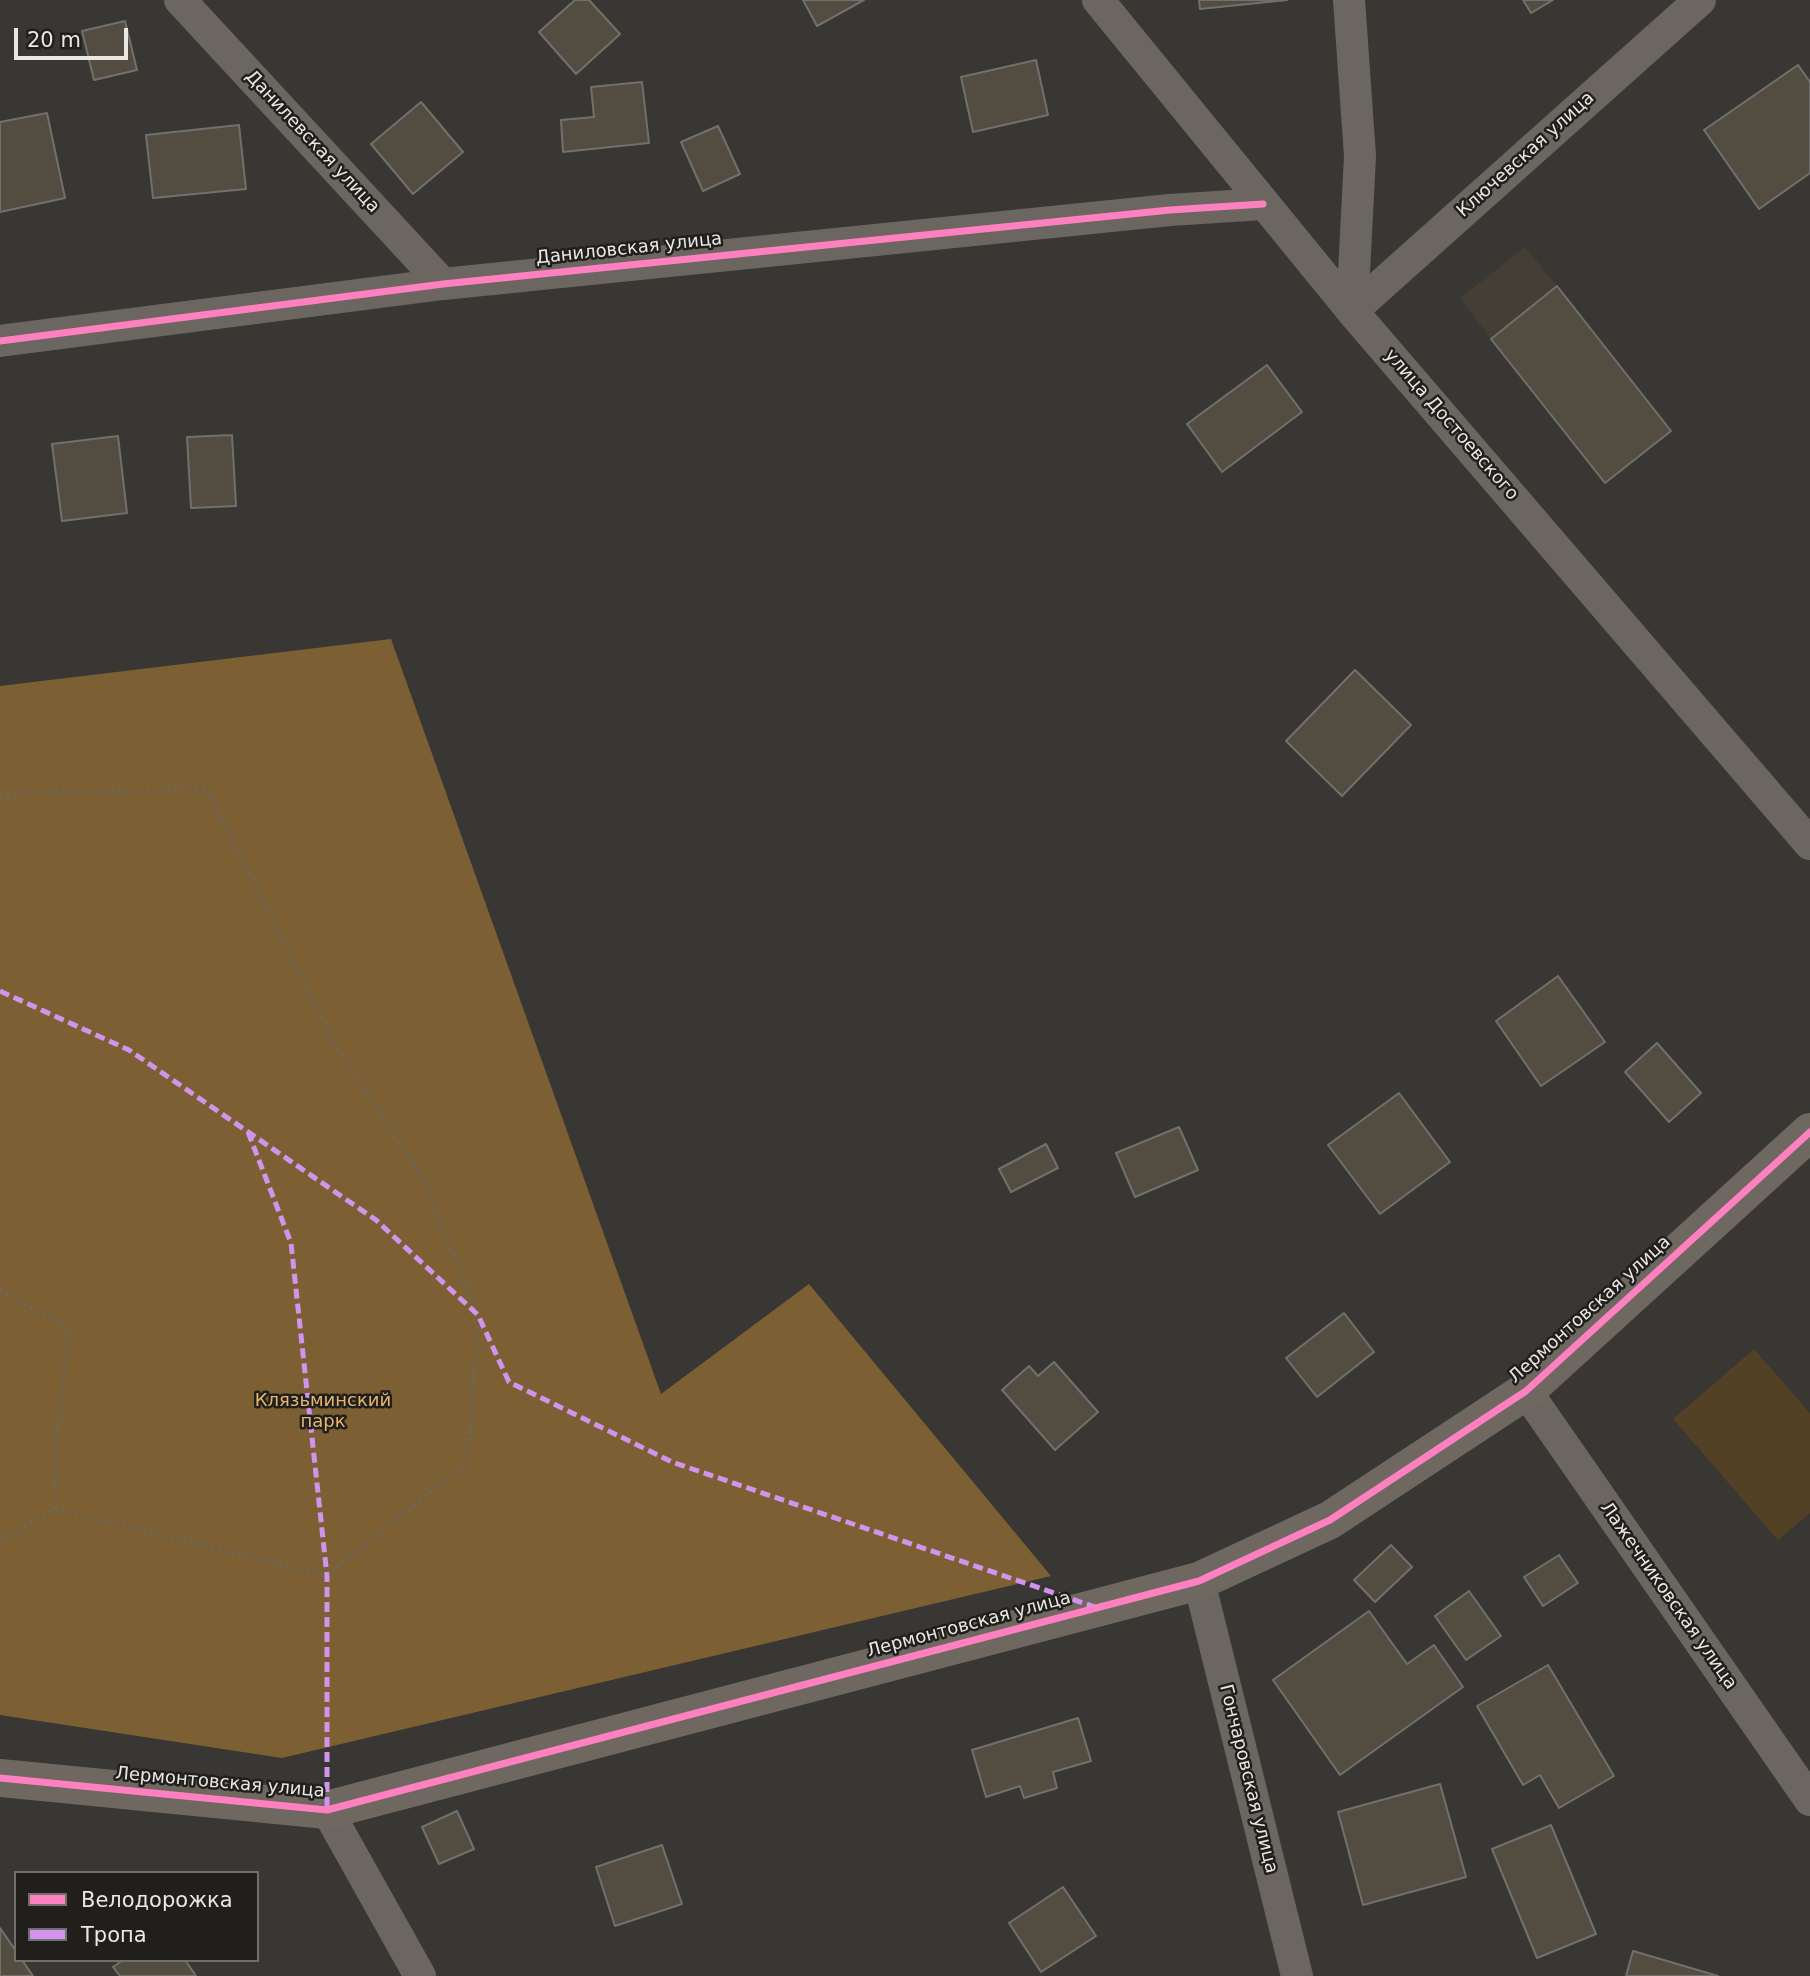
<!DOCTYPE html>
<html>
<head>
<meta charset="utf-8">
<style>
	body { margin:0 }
	#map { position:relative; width:1810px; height:1976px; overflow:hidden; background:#393734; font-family:"DejaVu Sans",sans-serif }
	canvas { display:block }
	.legend { position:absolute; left:14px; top:1871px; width:245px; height:91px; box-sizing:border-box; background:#201f1c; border:2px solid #716f6c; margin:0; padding:9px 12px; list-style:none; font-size:21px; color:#eae8e5 }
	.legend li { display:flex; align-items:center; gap:14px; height:35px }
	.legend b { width:35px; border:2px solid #716f6c }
	.scale { position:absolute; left:14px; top:28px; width:114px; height:32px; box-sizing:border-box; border:4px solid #eae8e5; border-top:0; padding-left:9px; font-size:21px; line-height:24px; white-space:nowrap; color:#eae8e5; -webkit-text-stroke:5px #201f1c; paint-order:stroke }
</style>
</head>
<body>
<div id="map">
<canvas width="1810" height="1976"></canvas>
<ul class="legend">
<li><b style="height:9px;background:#ff80c0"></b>Велодорожка</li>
<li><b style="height:9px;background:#d193ec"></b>Тропа</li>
</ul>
<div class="scale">20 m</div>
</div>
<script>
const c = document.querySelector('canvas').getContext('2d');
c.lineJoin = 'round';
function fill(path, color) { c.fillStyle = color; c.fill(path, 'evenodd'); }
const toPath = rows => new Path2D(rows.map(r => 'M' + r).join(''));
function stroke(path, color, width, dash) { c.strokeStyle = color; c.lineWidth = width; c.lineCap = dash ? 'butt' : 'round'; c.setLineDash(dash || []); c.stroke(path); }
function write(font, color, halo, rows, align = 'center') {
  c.font = font + ' "DejaVu Sans",sans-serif'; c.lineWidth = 5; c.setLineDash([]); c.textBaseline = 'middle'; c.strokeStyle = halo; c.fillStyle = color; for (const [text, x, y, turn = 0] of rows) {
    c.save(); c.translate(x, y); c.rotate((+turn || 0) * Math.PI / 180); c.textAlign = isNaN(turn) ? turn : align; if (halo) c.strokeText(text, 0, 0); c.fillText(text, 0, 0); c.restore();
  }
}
const built = toPath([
	[1525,247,1557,286,1491,339,1460,298]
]);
const green = toPath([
	[1754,1349,1810,1413,1810,1513,1778,1540,1673,1419]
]);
const forest = toPath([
	[391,639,661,1394,809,1284,1051,1576,282,1758,0,1715,0,686]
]);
const building = toPath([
	[575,0,589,0,620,34,576,74,539,32,575,0],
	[803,0,864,0,817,26,803,0],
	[1199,0,1287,0,1200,9,1199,0],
	[1523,0,1553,0,1531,13,1523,0],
	[125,21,137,70,94,80,82,31,125,21],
	[1036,60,1048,115,973,132,961,77,1036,60],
	[1798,65,1810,82,1810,173,1759,209,1704,130,1798,65],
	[642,82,649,143,563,152,561,120,594,117,591,87,642,82],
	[421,102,463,152,413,194,371,144,421,102],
	[47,113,65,198,0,212,0,122,47,113],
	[239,125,246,189,153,198,146,135,239,125],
	[718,126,740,174,703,191,681,142,718,126],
	[1557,286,1671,431,1605,483,1491,339,1557,286],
	[1267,365,1302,412,1222,472,1187,424,1267,365],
	[232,435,236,506,191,508,187,437,232,435],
	[118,436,127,513,62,521,52,444,118,436],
	[1355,670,1411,725,1342,796,1286,741,1355,670],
	[1558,976,1605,1042,1541,1086,1496,1021,1558,976],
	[1657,1043,1701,1093,1669,1122,1625,1072,1657,1043],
	[1399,1093,1450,1162,1380,1214,1328,1145,1399,1093],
	[1179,1127,1198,1170,1135,1197,1116,1153,1179,1127],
	[1046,1144,1058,1168,1011,1192,999,1169,1046,1144],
	[1344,1313,1374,1352,1317,1397,1286,1358,1344,1313],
	[1054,1362,1098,1412,1055,1450,1002,1390,1029,1366,1038,1376,1054,1362],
	[1391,1545,1412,1567,1375,1602,1354,1580,1391,1545],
	[1559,1555,1578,1583,1543,1606,1524,1577,1559,1555],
	[1469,1591,1501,1636,1466,1660,1435,1616,1469,1591],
	[1369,1611,1407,1664,1434,1645,1463,1687,1340,1775,1273,1680,1369,1611],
	[1548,1665,1614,1776,1559,1808,1540,1775,1523,1785,1477,1706,1548,1665],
	[1078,1718,1091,1761,1053,1772,1057,1788,1024,1798,1020,1786,986,1797,972,1750,1078,1718],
	[1440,1784,1466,1877,1363,1905,1338,1812,1440,1784],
	[457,1811,474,1849,439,1864,422,1827,457,1811],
	[1551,1825,1596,1934,1537,1958,1492,1849,1551,1825],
	[662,1845,682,1904,615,1926,596,1867,662,1845],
	[1063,1887,1096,1936,1041,1972,1009,1923,1063,1887],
	[0,1928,16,1951,16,1960,22,1960,33,1976,0,1976,0,1928],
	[1633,1951,1718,1976,1626,1976,1633,1951],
	[123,1960,185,1960,196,1976,120,1976,113,1967,123,1960]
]);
const path = toPath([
	[0,797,35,792,207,789,337,1048,423,1178,478,1315,468,1461,327,1576,54,1509,0,1541],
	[0,1290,70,1329,58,1420,54,1509]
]);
const street = toPath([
	[180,0,443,284],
	[1098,0,1352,311,1810,844],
	[1349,0,1360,156,1352,311],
	[1352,311,1700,0],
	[0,341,443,284,1170,210,1263,204],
	[1526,1391,1810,1800],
	[1199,1581,1297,1976],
	[327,1810,420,1976]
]);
const secondary = toPath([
	[0,1778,327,1810,1199,1581,1330,1520,1526,1391,1810,1132]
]);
const quiet = toPath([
	[0,991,129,1050,376,1220,478,1315,509,1382,672,1462,1095,1607],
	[248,1132,291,1243,327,1576,327,1810]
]);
const cycleway = toPath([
	[0,341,443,284,1170,210,1263,204],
	[0,1778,327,1810,1199,1581,1330,1520,1526,1391,1810,1132]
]);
const streetNames = [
	["Данилевская улица",312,142,47],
	["Ключевская улица",1526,155,-42],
	["Даниловская улица",629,249,-6],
	["улица Достоевского",1451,425,49],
	["Лермонтовская улица",1590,1310,-42],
	["Лажечниковская улица",1668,1596,55],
	["Лермонтовская улица",969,1625,-15],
	["Гончаровская улица",1248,1779,76],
	["Лермонтовская улица",220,1783,5]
];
const parkNames = [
	["Клязьминский",323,1401],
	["парк",323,1422]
];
fill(built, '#443e34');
fill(green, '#524125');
fill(forest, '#7c6033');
fill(building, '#534c41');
stroke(building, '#72706e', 2);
stroke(path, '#696762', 4.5, [2, 5]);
stroke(street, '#6b6760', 32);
stroke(secondary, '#6e6860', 38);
stroke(quiet, '#d193ec', 5, [10, 5]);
stroke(cycleway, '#ff80c0', 7);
write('18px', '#eae8e5', '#201f1c', streetNames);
write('18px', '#e8b66a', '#201f1c', parkNames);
</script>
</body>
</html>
